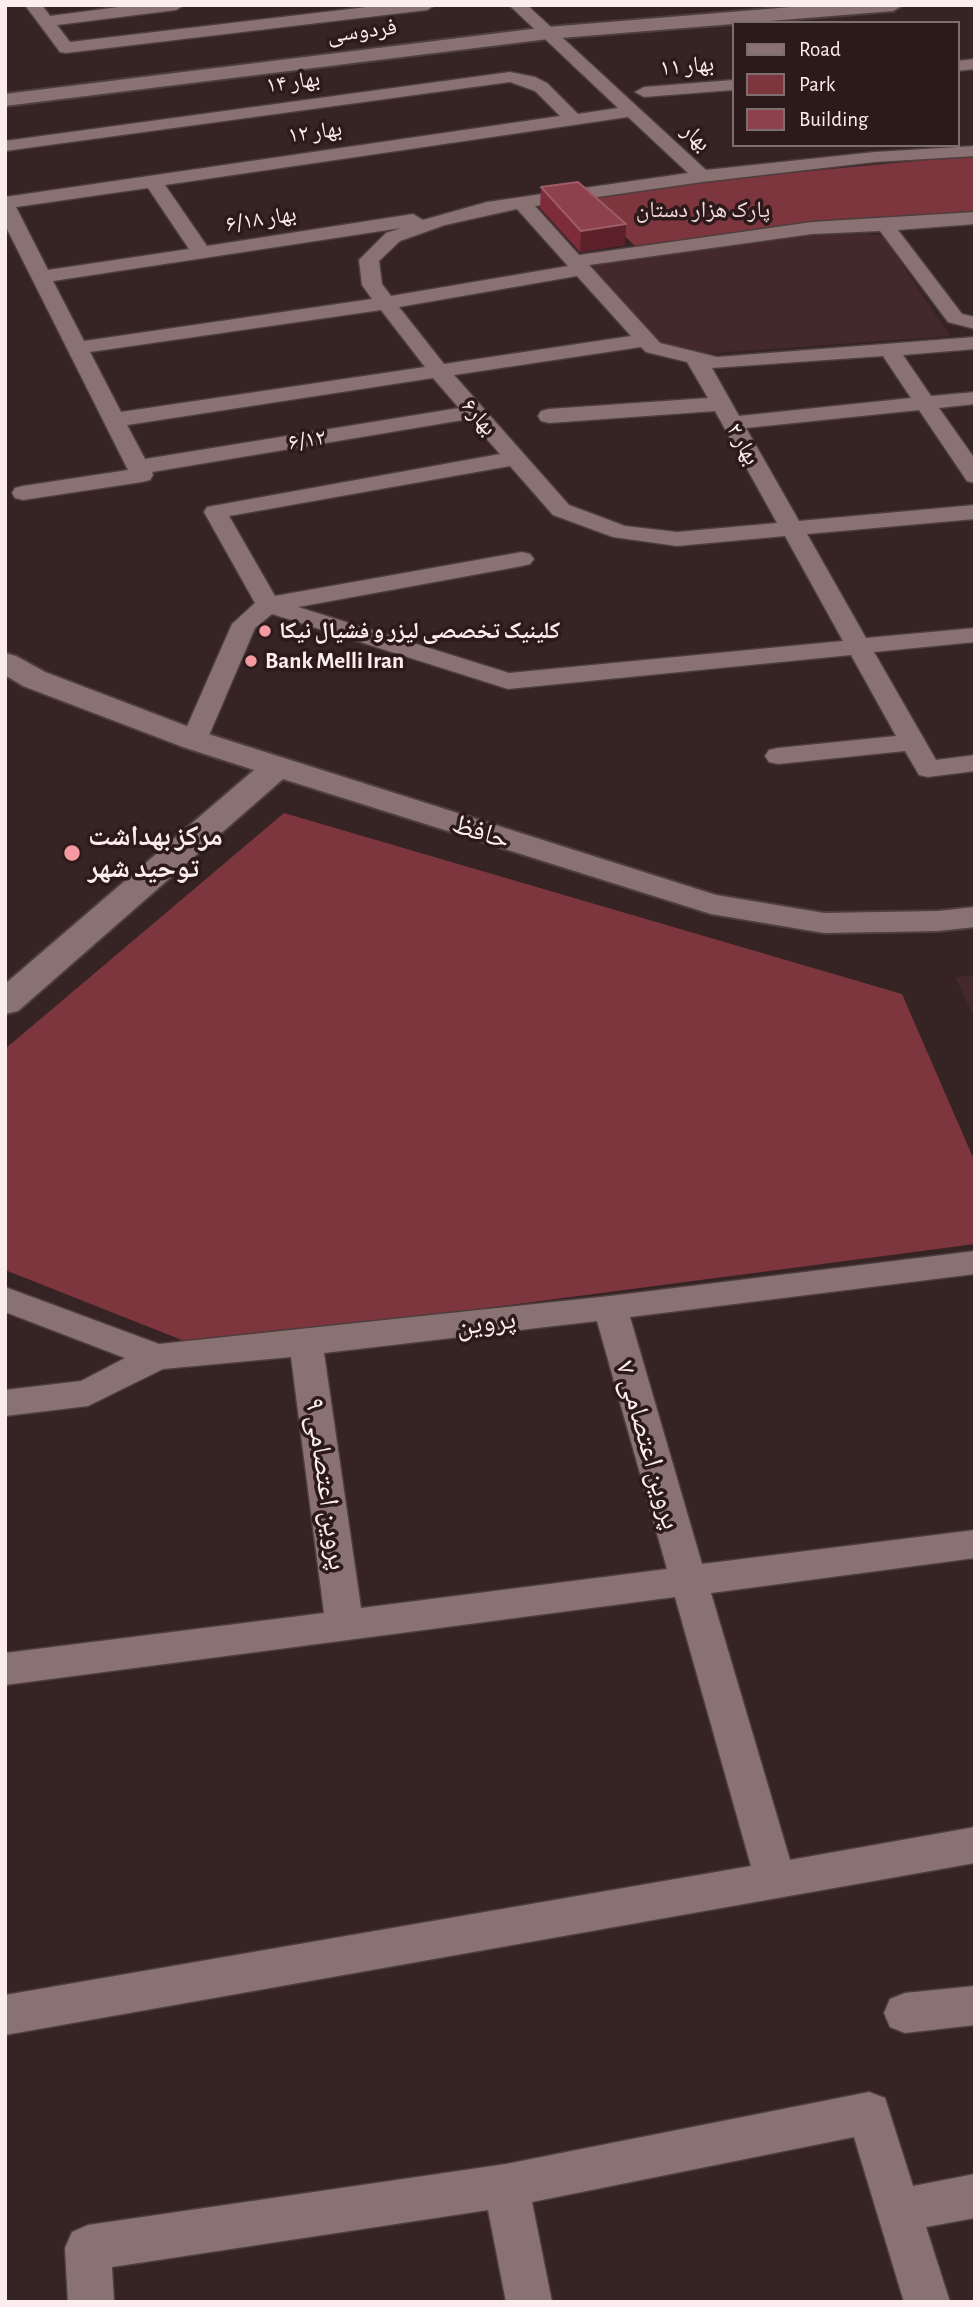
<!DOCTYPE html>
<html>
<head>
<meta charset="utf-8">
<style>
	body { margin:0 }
	#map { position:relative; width:980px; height:2307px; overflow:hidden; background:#362324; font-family:"Alegreya Sans",sans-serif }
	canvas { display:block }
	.frame { position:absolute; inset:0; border:7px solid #fbedee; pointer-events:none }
	.legend { position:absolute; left:732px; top:21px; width:228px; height:126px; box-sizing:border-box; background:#2c191a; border:2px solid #7f6e6f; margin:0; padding:9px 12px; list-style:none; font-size:21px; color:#fbedee }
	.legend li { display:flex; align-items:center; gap:14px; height:35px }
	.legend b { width:35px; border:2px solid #7f6e6f }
</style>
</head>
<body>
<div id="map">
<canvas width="980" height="2307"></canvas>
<div class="frame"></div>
<ul class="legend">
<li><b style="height:9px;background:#8a7273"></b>Road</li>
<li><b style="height:19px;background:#7d363d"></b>Park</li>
<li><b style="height:19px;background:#8c414d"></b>Building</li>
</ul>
</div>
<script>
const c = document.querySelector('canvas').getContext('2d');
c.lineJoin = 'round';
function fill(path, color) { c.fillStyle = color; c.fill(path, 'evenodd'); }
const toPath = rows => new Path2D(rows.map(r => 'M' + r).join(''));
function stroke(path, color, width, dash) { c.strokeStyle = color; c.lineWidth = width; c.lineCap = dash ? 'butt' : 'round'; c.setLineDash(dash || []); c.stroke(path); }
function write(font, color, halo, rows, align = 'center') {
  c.font = font + ' "Alegreya Sans","Noto Naskh Arabic",sans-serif'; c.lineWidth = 7; c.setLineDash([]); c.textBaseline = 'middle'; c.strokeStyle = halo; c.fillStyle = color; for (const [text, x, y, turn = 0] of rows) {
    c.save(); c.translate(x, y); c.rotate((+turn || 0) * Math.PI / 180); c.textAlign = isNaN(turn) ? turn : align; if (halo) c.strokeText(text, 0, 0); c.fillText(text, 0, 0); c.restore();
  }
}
const built = toPath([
	[840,228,883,236,950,336,699,354,661,346,591,269,604,259],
	[975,975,975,1019,955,977]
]);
const green = toPath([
	[957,157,975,157,975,212,638,249,587,199,715,180],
	[284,813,902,994,975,1162,975,1244,197,1346,5,1270,5,1049]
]);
const street = toPath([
	[25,5,42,5,50,16,134,5,184,5,176,10,57,25,70,42,384,5,435,5,427,10,66,53,60,52,25,5],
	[509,5,527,5,706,170,875,152,975,146,975,156,875,162,702,182,535,206,579,255,812,222,975,212,975,224,898,230,962,314,975,317,975,329,948,322,880,231,812,234,589,265,660,343,717,357,975,337,975,349,903,355,931,396,975,392,975,404,939,408,975,459,975,483,967,481,919,410,746,428,799,521,975,505,975,519,807,534,866,638,975,628,975,642,874,652,936,760,975,755,975,771,928,777,919,775,905,751,778,764,769,762,765,756,769,750,778,748,896,736,851,655,508,689,272,614,255,628,207,740,203,746,194,748,185,746,181,740,232,624,255,603,204,512,207,507,500,454,469,419,152,472,153,475,150,480,142,482,23,500,15,498,12,493,15,488,23,486,128,470,5,225,5,197,560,116,535,91,510,82,5,151,5,141,510,72,535,77,547,83,578,114,618,108,509,5],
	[628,117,688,173,487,202,423,220,413,214,207,246,165,185,628,117],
	[148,188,189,249,48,270,16,207,148,188],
	[517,209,568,266,391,296,382,284,379,261,400,241,445,225,517,209],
	[401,228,386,233,359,260,362,285,372,299,84,341,53,281,401,228],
	[577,276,631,336,444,364,399,307,577,276],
	[381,310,425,367,121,412,90,352,381,310],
	[641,347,646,352,687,362,708,398,549,409,541,411,538,416,541,421,549,423,715,411,777,523,677,532,625,526,569,505,454,375,641,347],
	[883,356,911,398,739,416,712,368,883,356],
	[433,378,459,408,145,459,127,425,433,378],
	[510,466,553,515,613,537,677,546,785,536,843,641,509,673,298,607,522,566,530,564,534,559,530,554,522,552,275,596,229,516,510,466],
	[975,59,975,69,957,71,957,61,975,59],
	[733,80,733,90,644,97,635,92,644,87,733,80],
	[975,1251,975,1274,630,1317,702,1564,975,1530,975,1558,711,1593,790,1860,975,1827,975,1863,5,2035,5,1995,751,1866,675,1597,5,1685,5,1653,324,1613,291,1357,163,1369,88,1406,5,1416,5,1390,81,1381,125,1358,5,1312,5,1287,159,1344,610,1296,975,1251],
	[597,1321,667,1569,361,1608,324,1353,597,1321],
	[975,1986,975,2025,905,2033,890,2027,884,2013,890,1999,905,1993,975,1986],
	[869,2092,885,2098,913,2186,975,2174,975,2218,926,2227,950,2302,904,2302,854,2137,532,2202,552,2302,506,2302,488,2210,112,2267,114,2302,68,2302,65,2248,72,2232,88,2225,506,2164,869,2092]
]);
const secondary = toPath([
	[816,5,903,5,893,11,548,39,5,106,5,94,548,27,816,5],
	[5,653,16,656,45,672,205,733,716,895,824,913,938,911,975,907,975,927,938,931,824,933,711,914,283,779,18,1011,5,1014,5,984,254,770,183,747,23,686,5,675,5,653]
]);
const wall = toPath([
	[541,187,625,245,580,252,540,208]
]);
const shadedWall = toPath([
	[626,224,625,245,580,252,581,231]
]);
const building = toPath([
	[578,182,626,224,581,231,541,187,578,182]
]);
const markers = [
	[265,631,7,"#f49aa0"],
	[251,661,7,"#f49aa0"],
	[72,853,9,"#f49aa0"]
];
const farStreetnames = [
	["فردوسی",362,31,-7],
	["بهار ۱۱",687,66,-5],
	["بهار ۱۴",293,82,-8],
	["بهار ۱۲",315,132,-8],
	["بهار",696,137,43],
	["بهار ۶/۱۸",261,219,-9],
	["بهار۶",479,417,49],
	["۶/۱۲",307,440,-9],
	["بهار ۲",743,444,61]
];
const farParknames = [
	["پارک هزار دستان",703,210]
];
const farPoinames = [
	["کلینیک تخصصی لیزر و فشیال نیکا",279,631],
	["Bank Melli Iran",265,661]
];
const streetNames = [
	["حافظ",481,832,18],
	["پروین",486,1323,-7],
	["پروین اعتصامی ۷",648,1445,74],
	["پروین اعتصامی ۹",326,1484,82]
];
const poiNames = [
	["مرکز بهداشت",88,837],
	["توحید شهر",88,869]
];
fill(built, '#44292b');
fill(green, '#7d363d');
stroke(street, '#4e3e3e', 3);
stroke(secondary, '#4e3e3e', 4);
fill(street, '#8a7273');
fill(secondary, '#8a7273');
fill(wall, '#7e2c3a');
fill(shadedWall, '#5c2029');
fill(building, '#8c414d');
stroke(building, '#9d5c66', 2);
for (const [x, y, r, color] of markers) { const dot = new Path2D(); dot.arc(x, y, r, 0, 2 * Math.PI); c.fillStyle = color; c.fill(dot); stroke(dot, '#2c191a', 2.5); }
write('23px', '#fbedee', '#2c191a', farStreetnames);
write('23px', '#f3d8d9', '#2c191a', farParknames);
write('bold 23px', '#fbedee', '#2c191a', farPoinames, 'left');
write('28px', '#fbedee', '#2c191a', streetNames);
write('bold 28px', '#fbedee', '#2c191a', poiNames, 'left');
</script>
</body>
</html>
